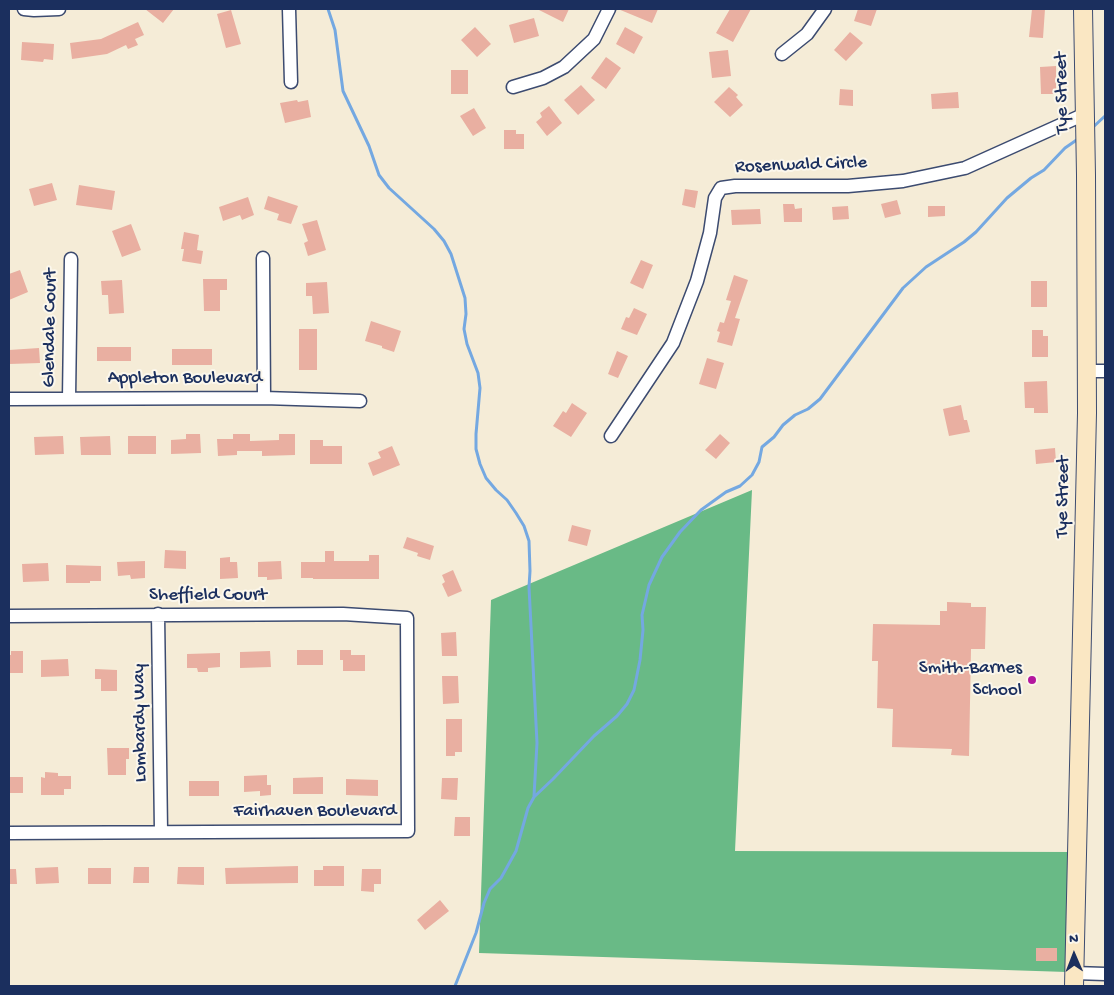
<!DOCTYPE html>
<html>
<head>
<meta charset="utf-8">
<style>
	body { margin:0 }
	#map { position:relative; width:1114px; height:995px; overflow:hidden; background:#f5ecd7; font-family:"Gochi Hand",sans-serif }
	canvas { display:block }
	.frame { position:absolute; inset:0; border:10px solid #1b2f5e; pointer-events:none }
	.north { position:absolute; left:1049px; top:930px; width:50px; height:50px; -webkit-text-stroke:4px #fbf7ec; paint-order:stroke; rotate:359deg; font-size:14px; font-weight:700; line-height:20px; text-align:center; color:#1b2f5e }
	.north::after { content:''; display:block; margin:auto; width:18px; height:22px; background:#1b2f5e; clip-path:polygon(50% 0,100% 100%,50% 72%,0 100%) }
</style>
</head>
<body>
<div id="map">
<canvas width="1114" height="995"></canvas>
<div class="frame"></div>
<div class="north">N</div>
</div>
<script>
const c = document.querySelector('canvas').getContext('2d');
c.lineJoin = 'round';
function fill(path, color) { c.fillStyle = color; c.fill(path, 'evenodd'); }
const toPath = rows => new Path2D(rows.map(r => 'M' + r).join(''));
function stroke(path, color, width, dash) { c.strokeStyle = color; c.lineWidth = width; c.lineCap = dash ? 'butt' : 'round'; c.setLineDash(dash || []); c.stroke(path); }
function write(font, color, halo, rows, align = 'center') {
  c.font = font + ' "Gochi Hand",sans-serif'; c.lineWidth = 4; c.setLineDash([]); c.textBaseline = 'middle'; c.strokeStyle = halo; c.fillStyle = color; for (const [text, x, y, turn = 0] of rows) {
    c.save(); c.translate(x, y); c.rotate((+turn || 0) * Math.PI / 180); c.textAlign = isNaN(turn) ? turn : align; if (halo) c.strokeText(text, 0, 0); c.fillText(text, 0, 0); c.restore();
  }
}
const forest = toPath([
	[752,490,735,851,1072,852,1067,972,479,953,491,600]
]);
const stream = toPath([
	[328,9,335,30,343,91,369,146,379,175,389,188,434,229,444,241,451,254,465,298,466,314,464,329,467,344,478,373,480,388,476,434,476,449,480,464,486,478,496,490,507,500,516,513,524,526,529,541,530,571,529,587,537,743,534,796],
	[1091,129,1105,116],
	[455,986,476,933,484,903,490,889,501,878,516,851,528,808,534,797,553,779,594,736,617,716,627,704,634,690,640,660,643,630,642,615,649,585,662,557,680,532,701,510,726,492,740,486,752,475,759,462,762,447,774,437,783,425,795,415,808,409,820,399,903,288,926,267,964,242,976,232,1007,198,1031,178,1044,170,1065,148,1078,139]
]);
const building = toPath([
	[145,9,174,9,163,23],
	[537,9,569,9,563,22],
	[618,9,658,9,652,23],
	[730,9,751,9,733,42,716,33],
	[858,9,877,9,871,26,854,21],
	[1032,9,1045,9,1043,38,1029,37],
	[231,10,241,44,226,48,217,14],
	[534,18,539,36,514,43,509,25],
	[138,22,144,35,135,39,138,45,128,49,126,45,107,54,72,59,70,43,101,39],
	[475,27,491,44,477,57,461,40],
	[625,27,643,37,634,54,616,44],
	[850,32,863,43,846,61,834,50],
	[22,42,54,44,53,60,44,59,43,62,21,60],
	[728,50,731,76,712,78,709,52],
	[606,57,621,68,606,89,591,78],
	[1056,66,1056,94,1041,94,1040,67],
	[451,70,468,70,468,94,451,94],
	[581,85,595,100,578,115,564,100],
	[729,87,738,95,736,97,743,105,730,117,714,102],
	[840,89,853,90,853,106,839,105],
	[958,92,959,108,932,109,931,94],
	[297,100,298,102,308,100,311,117,285,123,280,103],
	[549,106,562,123,547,136,536,122,542,117,540,113],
	[474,108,486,128,473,136,460,116],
	[504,130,516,130,516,134,524,134,524,149,504,149],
	[52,183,57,200,34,206,29,189],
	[79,185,115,191,112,210,76,205],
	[685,189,698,191,695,208,682,205],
	[268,196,298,206,291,224,277,220,279,214,264,209],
	[248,197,254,215,242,220,240,215,223,221,219,207],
	[897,200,901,214,885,218,881,204],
	[783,204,794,204,795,209,802,208,802,222,784,222],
	[848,206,849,219,833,220,832,207],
	[928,206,945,206,945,216,928,217],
	[760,209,761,224,732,225,731,210],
	[317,220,326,250,308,256,304,243,308,241,302,224],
	[131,224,141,250,122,257,112,231],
	[184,232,199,235,197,250,203,251,201,264,182,261,184,249,181,249],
	[641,260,653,265,643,289,630,283],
	[20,270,28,292,9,300,9,274],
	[734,275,748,280,735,318,740,319,732,346,717,342,720,332,717,331,720,322,724,323,731,301,726,300],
	[203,279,227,279,227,290,220,290,220,311,204,311],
	[122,280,124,313,109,314,108,295,102,295,101,281],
	[1031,281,1047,281,1047,307,1031,307],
	[327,282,329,313,313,314,312,296,306,296,306,283],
	[634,308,647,314,637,335,621,329,626,317,629,318],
	[371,321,401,331,394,352,382,348,382,346,365,341],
	[299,329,317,329,317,370,299,370],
	[1032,330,1043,330,1043,336,1048,336,1048,357,1032,357],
	[97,347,131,347,131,361,97,361],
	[39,348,40,363,9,364,9,350],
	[172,349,212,349,212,365,172,365],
	[617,351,628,356,618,378,608,374],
	[707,358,724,363,716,389,699,384],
	[1047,381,1048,413,1034,413,1034,408,1025,408,1024,382],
	[572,403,587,413,571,437,553,426,563,411,566,413],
	[961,405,964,420,967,420,970,432,949,436,943,409],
	[186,434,200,434,201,453,171,454,171,440,186,439],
	[233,434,250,434,250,441,279,440,279,434,295,434,295,455,262,456,262,451,237,451,237,455,218,456,217,439,233,439],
	[720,434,730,443,716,459,705,450],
	[63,436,64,454,35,455,34,437],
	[110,436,111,455,81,455,80,437],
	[128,436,156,436,156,454,128,454],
	[310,440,323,440,323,446,342,446,342,464,310,464],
	[392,446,400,465,373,476,368,463,381,458,378,452],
	[1055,448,1056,462,1036,464,1035,450],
	[572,525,591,530,587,546,568,541],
	[407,537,434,546,430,560,417,556,418,553,403,548],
	[165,550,186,551,186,569,164,568],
	[325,551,334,551,334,561,369,561,369,555,379,555,379,579,313,579,313,578,301,578,301,562,325,562],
	[230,557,230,562,237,562,238,578,220,579,220,558],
	[145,561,145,578,131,579,130,575,118,576,117,562],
	[281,561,282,579,267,580,267,577,258,577,258,562],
	[48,563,49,581,23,582,22,564],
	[66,565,101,566,101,581,90,581,90,583,66,583],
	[453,570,462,591,448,597,442,584,445,582,442,575],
	[947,602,971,603,971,607,986,607,985,649,971,649,969,756,951,755,952,749,892,747,893,709,877,708,878,661,872,661,873,624,940,625,940,611,947,611],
	[456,632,457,656,442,656,441,633],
	[297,650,323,650,323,665,297,665],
	[340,650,351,650,351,655,365,655,365,671,343,671,343,660,340,660],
	[11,651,23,651,23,673,9,673,9,655,11,655],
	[270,651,271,667,240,668,240,652],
	[220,653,220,667,208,668,208,672,198,672,197,668,187,668,187,654],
	[68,659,69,676,41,677,41,660],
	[95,669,117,670,117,691,101,691,101,679,95,679],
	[442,676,458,676,459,703,443,704],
	[446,719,462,719,462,752,455,752,455,756,446,756],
	[107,748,129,748,129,759,126,759,126,775,108,775],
	[45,772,58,773,58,776,71,776,71,789,64,789,64,795,41,795,41,777,45,778],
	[267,775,267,785,271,785,271,795,260,796,260,791,244,792,244,776],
	[9,777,23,777,23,793,9,793],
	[323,777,323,794,293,794,293,778],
	[442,778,458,778,457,800,441,799],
	[346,779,378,780,378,796,346,795],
	[189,781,219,781,219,796,189,796],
	[455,817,470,817,470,836,454,836],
	[298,866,298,883,226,884,225,868],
	[323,866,344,866,344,886,314,886,314,870,323,870],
	[58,867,59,883,36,884,35,868],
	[134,867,149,867,149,883,133,883],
	[178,867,204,867,204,885,177,884],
	[88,868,111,868,111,884,88,884],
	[9,869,16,869,17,884,9,884],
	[362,869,381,869,381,884,374,884,374,892,361,891],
	[440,900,449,911,425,930,417,920],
	[1036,948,1057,948,1057,961,1036,961]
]);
const street = toPath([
	[24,9,34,10,59,9],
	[289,9,291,82],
	[782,54,807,34,825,9],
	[513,87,543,78,564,67,594,39,609,9],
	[263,258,264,398],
	[1086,371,1105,371],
	[69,398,71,259],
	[9,399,264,398,360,401],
	[611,436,673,343,697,281,710,233,715,198,721,188,735,186,848,186,903,181,965,168,1085,114],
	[158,614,161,831],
	[9,616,343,614,407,618,408,831,9,833],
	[1074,973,1105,974]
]);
const secondary = toPath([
	[1074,986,1087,413,1086,175,1083,9]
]);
const markers = [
	[1032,680,5,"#b5179e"]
];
const streetNames = [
	["Tye Street",1063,93,-91],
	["Rosenwald Circle",801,166,-2],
	["Glendale Court",51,328,-89],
	["Appleton Boulevard",185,379],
	["Tye Street",1064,497,-89],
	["Sheffield Court",208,596],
	["Lombardy Way",141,723,-91],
	["Fairhaven Boulevard",315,812]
];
const poiNames = [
	["Smith-Barnes",1022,669],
	["School",1022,691]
];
fill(forest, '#69ba86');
stroke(stream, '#74a8e1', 3);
fill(building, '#e9afa1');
stroke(street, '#3c4b70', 15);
stroke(secondary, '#3c4b70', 20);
stroke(street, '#fff', 12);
stroke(secondary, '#fae7c3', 18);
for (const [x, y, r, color] of markers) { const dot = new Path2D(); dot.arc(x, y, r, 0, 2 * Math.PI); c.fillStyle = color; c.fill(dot); stroke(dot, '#fbf7ec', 2); }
write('19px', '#1b2f5e', '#fbf7ec', streetNames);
write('19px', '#1b2f5e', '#fbf7ec', poiNames, 'right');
</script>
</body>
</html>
